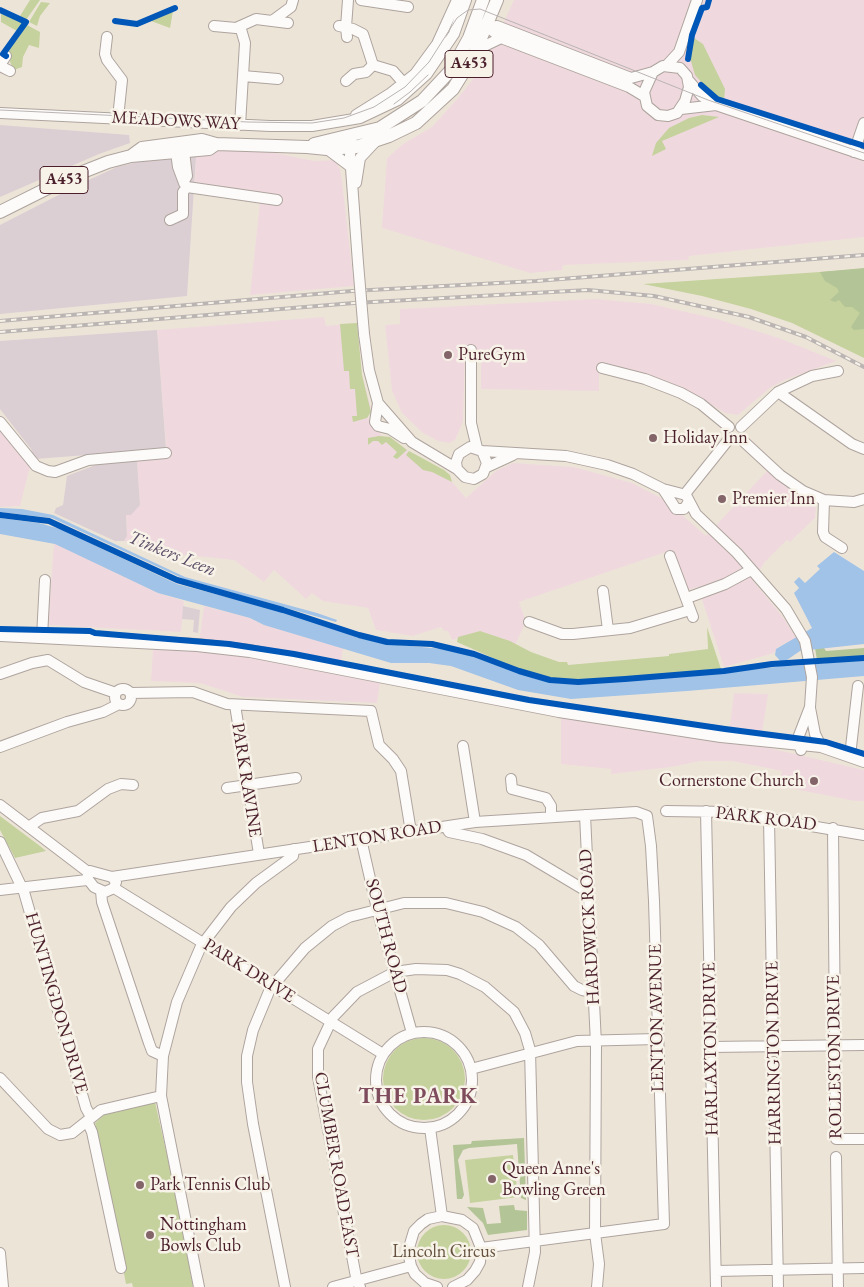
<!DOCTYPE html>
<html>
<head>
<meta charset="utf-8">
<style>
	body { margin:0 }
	canvas { display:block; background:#ede4d8 }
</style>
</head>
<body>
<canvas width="864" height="1287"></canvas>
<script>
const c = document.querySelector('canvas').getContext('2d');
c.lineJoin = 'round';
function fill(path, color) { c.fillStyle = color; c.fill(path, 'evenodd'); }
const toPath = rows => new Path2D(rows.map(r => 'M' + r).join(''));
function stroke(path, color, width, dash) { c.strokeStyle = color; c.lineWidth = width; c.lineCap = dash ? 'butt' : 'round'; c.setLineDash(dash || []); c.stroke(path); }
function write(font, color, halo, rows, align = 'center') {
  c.font = font + ' "EB Garamond",serif'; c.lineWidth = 5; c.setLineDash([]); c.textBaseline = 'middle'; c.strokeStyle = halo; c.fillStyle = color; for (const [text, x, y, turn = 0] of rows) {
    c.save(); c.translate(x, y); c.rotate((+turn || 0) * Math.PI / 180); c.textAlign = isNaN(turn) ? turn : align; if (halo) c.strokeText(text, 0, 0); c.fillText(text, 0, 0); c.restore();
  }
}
const built = toPath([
	[514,0,864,0,864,237,689,256,688,260,563,265,562,270,530,273,382,228,387,158,403,144,432,127,458,98,484,65],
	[222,150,270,152,314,161,335,160,340,169,342,181,354,286,250,295,261,193,195,184,196,157,198,152],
	[596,299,651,304,717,319,779,338,836,361,787,379,771,387,738,415,725,413,699,397,670,382,599,362,599,391,481,389,481,350,465,351,463,422,455,440,449,443,438,441,423,433,402,413,392,391,385,325,400,324,400,309],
	[324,317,326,326,357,323,362,375,371,408,368,418,382,436,390,437,409,451,450,475,452,482,466,498,496,471,513,463,574,467,632,483,665,500,706,536,767,471,816,507,815,518,790,542,787,540,764,563,753,581,783,617,796,638,778,647,774,653,724,667,698,587,688,590,672,550,519,602,526,622,523,623,524,626,515,645,510,641,480,631,452,640,448,631,444,631,441,627,413,636,376,630,368,608,323,601,312,593,306,599,274,570,264,582,234,560,157,552,124,541,127,536,126,515,140,505,137,461,167,458,157,330],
	[0,431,30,467,20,506,0,507],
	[54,543,158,593,184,601,181,632,48,625],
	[204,606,250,618,264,625,343,648,339,675,380,683,377,703,243,697,200,683,151,681,153,649,198,651],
	[734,693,768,694,760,746,864,770,864,801,855,801,779,786,782,771,732,761,700,761,671,767,611,774,611,769,561,764,561,717,728,741]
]);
const industrial = toPath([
	[0,125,129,135,130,143,99,154,0,197],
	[198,152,196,157,187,296,0,314,0,225,82,183,117,167,150,159],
	[157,330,166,449,35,459,31,449,0,409,0,341],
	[137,461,140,505,131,515,126,515,127,536,124,541,115,541,54,513,56,508,63,505,67,476,98,464],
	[183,606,200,610,198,633,193,632,194,620,182,619]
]);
const green = toPath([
	[30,0,40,0,26,20,20,16],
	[41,2,50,3,40,16,37,26,29,22],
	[173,11,170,28,151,21],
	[1,13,20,21,22,24,17,31,1,22],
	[27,25,40,32,39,48,29,45,23,57,22,67,14,70,10,62,11,58,5,54],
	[694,38,703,44,725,89,724,100,709,91,695,75,690,58],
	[702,115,719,117,662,141,666,149,652,156,656,143,669,128,689,118],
	[864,269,864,358,792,323,751,309,702,296,643,284],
	[357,323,362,375,371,412,367,418,353,422,352,416,357,416,355,389,350,389,349,371,344,371,340,324],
	[379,436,390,437,407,450,397,459,393,457,397,452,386,442,382,445,378,441,373,441,368,445,368,438],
	[409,451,444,470,450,475,452,482,432,472,423,470,406,455],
	[707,627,721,669,579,681,552,679,520,670,457,642,458,637,480,631,510,641,531,652,559,662,567,662,568,665,669,656,669,654,708,649],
	[0,816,40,846,46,851,15,858,0,830],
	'383 1079a41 41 0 1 1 82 0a41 41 0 1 1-82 0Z',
	[155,1102,179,1209,193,1287,133,1287,132,1283,126,1284,95,1123,106,1113],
	[513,1155,518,1197,470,1203,465,1160],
	'417 1252a27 27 0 1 1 54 0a27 27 0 1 1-54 0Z'
]);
const forest = toPath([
	[864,268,864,329,854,330,851,327,860,313,852,307,845,307,839,300,835,302,830,300,839,292,837,288,825,281,820,272],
	[815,648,824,648,826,651,864,648,864,657,822,661,817,660],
	[524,1138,526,1200,521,1198,517,1144,469,1148,463,1150,458,1160,464,1195,462,1199,457,1199,453,1145,471,1144,472,1141],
	[514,1205,515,1210,527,1211,527,1230,488,1235,483,1223,467,1207,483,1208,487,1224,501,1223,499,1206]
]);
const water = toPath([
	[0,508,22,509,53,515,185,577,317,613,337,620,336,622,184,579,52,518,0,512],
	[0,518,39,523,60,529,177,584,288,613,360,638,385,644,445,649,480,658,535,678,557,683,581,684,776,667,782,663,775,655,776,649,812,628,794,593,799,588,794,582,799,577,805,583,820,569,817,566,834,552,864,571,864,644,800,651,787,660,788,664,792,666,864,660,864,676,687,691,571,699,518,690,451,666,429,663,391,663,264,625,250,618,158,593,55,544,0,534]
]);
const minor = toPath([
	[361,0,408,7],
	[272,21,291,7,293,0],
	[484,24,501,38,629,87,644,96],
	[214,26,236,28,256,19,288,23],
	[339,26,353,29,363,34,373,65,393,71,408,88],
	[482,29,497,26,631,78,653,72,663,66,680,68,687,76,689,87,685,101,677,113,668,116,658,115,647,106,644,92,653,72],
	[107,37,105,54,107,60,122,80,118,118],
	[347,37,346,27,348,0],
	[476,50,501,38],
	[0,65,6,56],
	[667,65,679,52,697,0],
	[0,66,10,71],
	[243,76,278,79],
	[346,81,354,74,366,72,373,65],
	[689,81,702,96,716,105,864,155],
	[681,109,716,105],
	[0,113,270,126,312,126,360,118,398,100,427,74,454,34,466,0],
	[356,115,391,93,415,74,437,44,457,0],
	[240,125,245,43,240,26],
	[352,142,350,155,358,263],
	[327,149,351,167],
	[854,152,864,123],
	[184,181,187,176,186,168,184,151,179,143,176,152,178,167,184,183,187,187,277,200],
	[356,183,360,158,375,142],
	[170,220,183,214,183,192,187,187],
	[364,334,369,370,378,403,375,422,378,426,390,429,404,438],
	[471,350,471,423,477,448],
	[602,368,645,379,681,393,701,404,729,427],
	[778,392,852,444,864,449],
	[378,403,412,442,457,469,465,477,474,479,483,474,487,463,482,451],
	[0,422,36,466,48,471,55,472,88,460,166,453],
	[741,427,778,392,812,376,838,371],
	[741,439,780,475,803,491,824,500,854,502,864,499],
	[487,467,513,455],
	[457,469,456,462,459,454,470,447,482,451,566,456,607,465,633,474,663,489,686,495,696,514,737,553,786,609,805,641,812,677,810,707,798,738,801,750],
	[663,489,676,509,684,509,688,503],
	[685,494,729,439],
	[824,500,823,532,825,537,842,548],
	[670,556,693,617],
	[603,591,608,630],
	[687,598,725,584,751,570],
	[529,622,562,634,573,634,630,628,690,610],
	[42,637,45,580],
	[0,674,32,663,48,660,84,682,116,693],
	'115 697a8 8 0 1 1 16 0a8 8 0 1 1-16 0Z',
	[130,693,193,692,227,704,371,711,379,745,393,759,401,771,411,832],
	[235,705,259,854],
	[810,708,815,734,821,746],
	[463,746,475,822],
	[0,747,67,722,103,712,119,704],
	[850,756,858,686],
	[511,779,512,789,546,798,551,806,551,816],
	[227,788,296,778],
	[0,805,88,872],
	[666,811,729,812,864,835],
	[706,811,711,1047,864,1045],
	[585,815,596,1044,595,1233,599,1264,597,1287],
	[769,818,773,1046],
	[30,826,42,818,78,811,108,789,121,784,133,785],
	[446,827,449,832,482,839,526,855,588,892],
	[833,828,836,1139,864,1139],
	[361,839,377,909,412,1033],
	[0,842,24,892,86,1108,91,1117],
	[90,871,112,877,116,882,114,888,105,892,94,887,87,878,90,871],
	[112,877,475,822,636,812,647,816,651,846,654,901,664,1224,481,1248],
	[114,888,383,1054],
	[0,890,87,880],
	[101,891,102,902,149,1043,152,1051,163,1056],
	'376 1080a48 48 0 1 1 96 0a48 48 0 1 1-96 0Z',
	[711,1062,716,1287],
	[774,1062,778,1287],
	[471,1069,577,1041,657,1039],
	[0,1078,48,1129,60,1135,72,1133,101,1110,161,1096],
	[87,1121,92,1132,121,1268],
	[430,1128,442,1216],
	[836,1157,838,1287],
	[0,1253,3,1287],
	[716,1271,864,1268],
	[199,1287,161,1096,163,1056,177,1002,201,946,231,907,256,883,293,856,294,849],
	[285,1287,253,1124,247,1082,247,1056,253,1030,270,989,305,948,332,926,349,917,404,903,446,903,483,912,516,927,539,945,574,986,582,990,593,992],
	[333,1287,411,1266],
	[360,1287,356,1277,318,1077,318,1049,333,1017,357,992,395,972,416,969,447,970,460,974,485,987,514,1012,525,1033,530,1050,535,1252,528,1287],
	[437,1287,425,1283,415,1274,411,1266,408,1251,414,1231,421,1224,428,1219,442,1216,462,1220,473,1228,481,1248,480,1262,475,1271,467,1280,453,1287]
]);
const major = toPath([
	[314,144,380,128,422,101,452,69,469,38,483,0],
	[131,156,142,148,202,140,216,144,307,147,327,149,356,147,389,136,416,123,453,89,474,55,497,0],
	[0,212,70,177,108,162,131,156,209,149,216,144],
	[0,635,197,645,250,651,559,711,721,736,821,746,864,761]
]);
const tram = toPath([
	[394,104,410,92,428,75],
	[0,110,248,122,312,123,344,118,374,107,405,87,429,62,457,18,468,10,480,9,708,100,864,153]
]);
const rail = toPath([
	[0,321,352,291,536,281,864,255],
	[0,332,354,303,588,290,654,296,749,317,806,337,864,367]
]);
const minorBridge = toPath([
	[358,263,364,334]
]);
const cycleway = toPath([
	[0,10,26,22,3,54,6,56],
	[115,21,137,24,175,8],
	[688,59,692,35,702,8,707,7,709,0],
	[701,85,717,99,864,146],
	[0,515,49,521,177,580,283,610,359,635,387,642,432,644,474,654,519,671,550,680,578,682,625,679,724,671,772,664,864,658],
	[0,629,90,631,95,633,229,644,294,654,529,700,725,729,826,742,864,754]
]);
const markers = [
	[448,355,5,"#836468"],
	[653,438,5,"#836468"],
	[722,499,5,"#836468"],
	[814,781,5,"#836468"],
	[492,1179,5,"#836468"],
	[140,1185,5,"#836468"],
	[150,1235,5,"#836468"]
];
const shields = [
	[469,64,48],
	[64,180,48]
];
const shieldNames = [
	["A453",469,64],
	["A453",64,180]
];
const streetNames = [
	["MEADOWS WAY",176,121,3],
	["PARK RAVINE",246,780,81],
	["PARK ROAD",766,819,7],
	["LENTON ROAD",377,837,-9],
	["HARDWICK ROAD",590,927,-93],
	["SOUTH ROAD",386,936,75],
	["PARK DRIVE",249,971,32],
	["HUNTINGDON DRIVE",56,1003,74],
	["LENTON AVENUE",657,1018,-91],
	["HARLAXTON DRIVE",711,1049,-91],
	["HARRINGTON DRIVE",774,1053,-91],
	["ROLLESTON DRIVE",835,1057,-91],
	["CLUMBER ROAD EAST",336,1165,80]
];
const poiNames = [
	["PureGym",458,355],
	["Holiday Inn",663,438],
	["Premier Inn",732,499],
	["Cornerstone Church",804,781,"right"],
	["Queen Anne's",502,1169],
	["Bowling Green",502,1190],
	["Park Tennis Club",150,1185],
	["Nottingham",160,1225],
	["Bowls Club",160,1246]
];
const parkNames = [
	["Lincoln Circus",444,1252]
];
const waterNames = [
	["Tinkers Leen",172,554,22]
];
const districtNames = [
	["THE PARK",418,1097]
];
fill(built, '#efd9de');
fill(industrial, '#dccfd4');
fill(green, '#c5d29d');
fill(forest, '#b3c496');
fill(water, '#a1c3e7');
stroke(minor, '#aea49e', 12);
stroke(major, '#aea49e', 14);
stroke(minor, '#fcfbf9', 10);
stroke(major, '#fcfbf9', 12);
stroke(tram, '#bab4b3', 1);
stroke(rail, '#bab4b3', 4);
stroke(rail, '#f7f3e8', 2, [5.5]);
stroke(minorBridge, '#aea49e', 12, []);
stroke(minorBridge, '#fcfbf9', 10);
stroke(cycleway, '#0057b8', 6);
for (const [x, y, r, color] of markers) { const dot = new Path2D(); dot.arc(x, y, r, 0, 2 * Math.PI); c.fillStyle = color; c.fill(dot); stroke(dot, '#f7f3e8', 2); }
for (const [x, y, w] of shields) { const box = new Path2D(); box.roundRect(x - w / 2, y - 13.5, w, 27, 4); c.fillStyle = '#f7f3e8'; c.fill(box); stroke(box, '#4a1f2b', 1); }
write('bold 16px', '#4a1f2b', null, shieldNames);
write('18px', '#4a1f2b', '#f7f3e8', streetNames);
write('18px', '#4a1f2b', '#f7f3e8', poiNames, 'left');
write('18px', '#65513e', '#f7f3e8', parkNames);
write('italic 19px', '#5a4c66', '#f7f3e8', waterNames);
c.letterSpacing = '1px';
write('bold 22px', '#7e4c5d', '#f7f3e8', districtNames);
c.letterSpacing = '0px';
</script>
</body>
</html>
